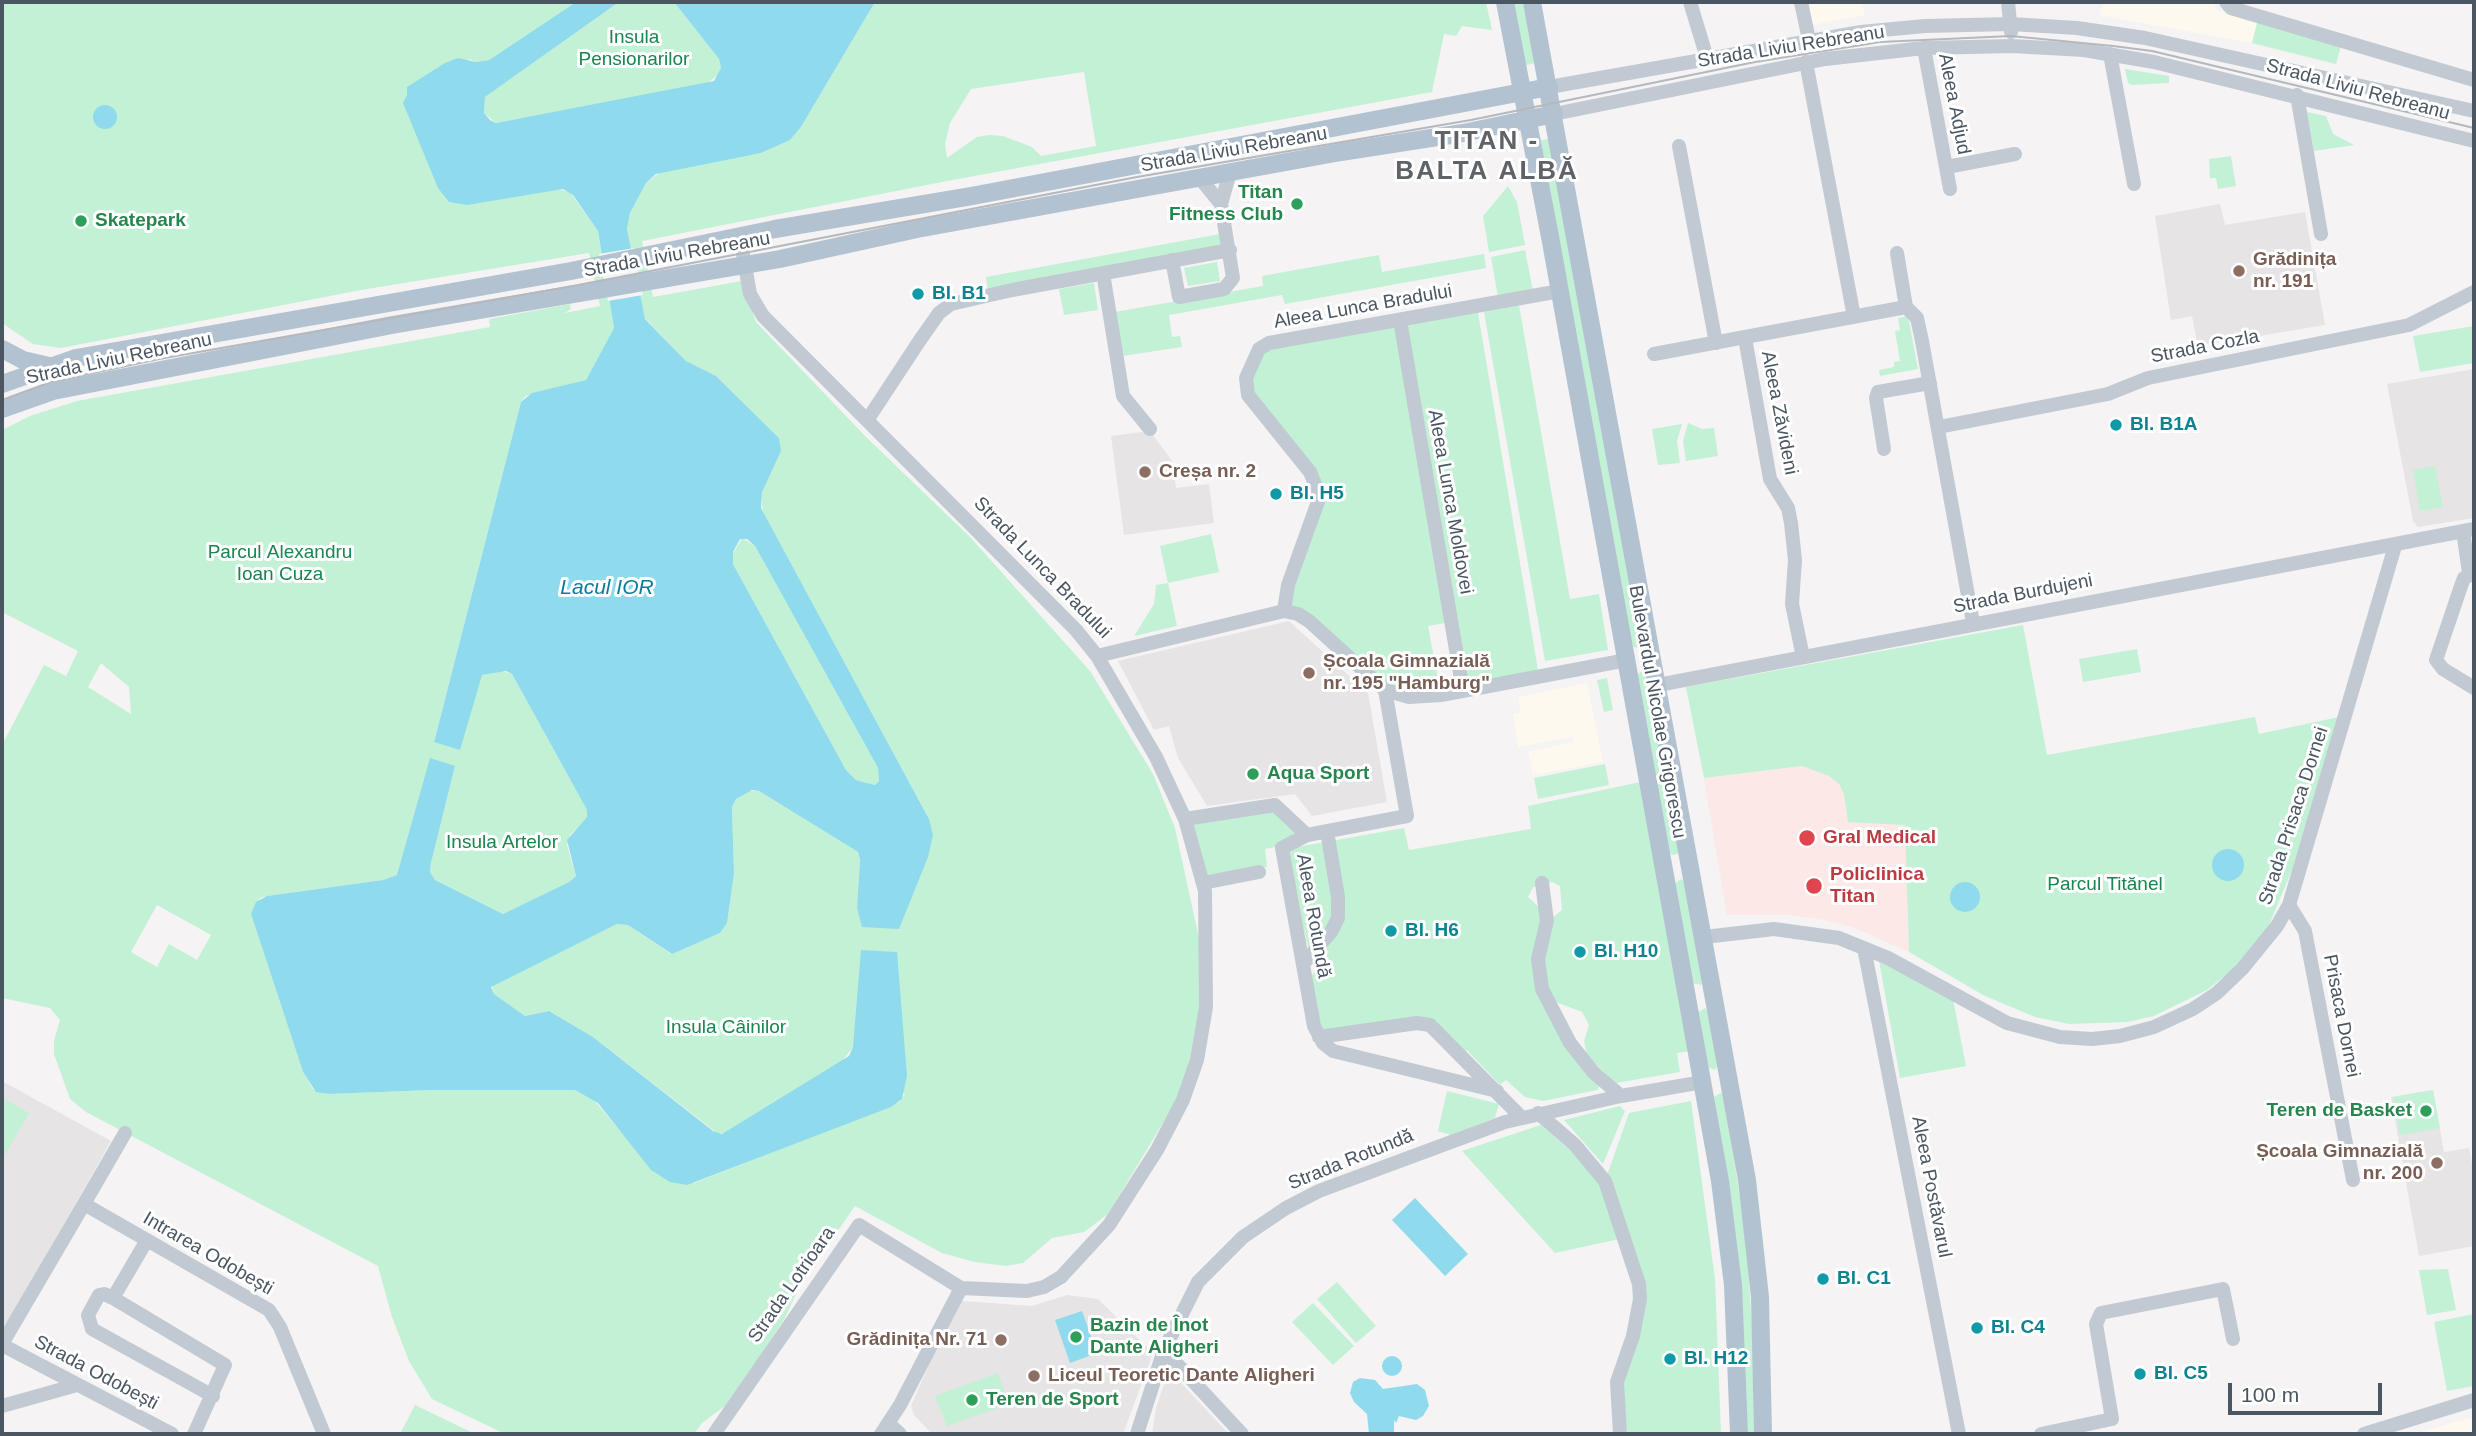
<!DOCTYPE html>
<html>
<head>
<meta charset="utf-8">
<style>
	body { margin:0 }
	#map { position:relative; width:2476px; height:1436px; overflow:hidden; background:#f5f3f3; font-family:Arial,sans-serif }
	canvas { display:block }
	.frame { position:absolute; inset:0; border:4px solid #4a5661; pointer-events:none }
	.scale { position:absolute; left:2228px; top:1383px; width:154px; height:32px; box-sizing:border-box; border:4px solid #4a5661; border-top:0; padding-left:9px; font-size:21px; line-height:24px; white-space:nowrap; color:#4a5661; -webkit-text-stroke:5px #fff; paint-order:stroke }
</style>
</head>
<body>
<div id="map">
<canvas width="2476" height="1436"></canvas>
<div class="frame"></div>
<div class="scale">100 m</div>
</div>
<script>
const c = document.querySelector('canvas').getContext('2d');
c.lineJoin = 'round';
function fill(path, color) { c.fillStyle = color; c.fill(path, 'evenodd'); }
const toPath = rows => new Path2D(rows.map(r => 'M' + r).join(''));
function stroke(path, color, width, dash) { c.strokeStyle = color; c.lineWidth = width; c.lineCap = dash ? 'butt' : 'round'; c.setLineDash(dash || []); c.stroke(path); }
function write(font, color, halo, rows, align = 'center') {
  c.font = font + ' Arial,sans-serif'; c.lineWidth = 6; c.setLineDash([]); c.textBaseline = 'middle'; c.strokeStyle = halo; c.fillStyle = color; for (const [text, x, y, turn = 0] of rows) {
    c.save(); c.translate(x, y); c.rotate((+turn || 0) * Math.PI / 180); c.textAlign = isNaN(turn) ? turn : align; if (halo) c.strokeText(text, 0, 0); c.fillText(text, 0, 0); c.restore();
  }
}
const commercial = toPath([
	[1802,2,1862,2,1865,15,1807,26],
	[2104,2,2213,2,2217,10,2258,19,2252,43,2099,15],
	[1587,683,1603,762,1533,775,1528,752,1574,742,1572,737,1518,747,1513,714,1521,712,1518,697],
	[2474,1418,2474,1434,2415,1434,2459,1421]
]);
const education = toPath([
	[2220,204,2225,225,2305,212,2325,325,2198,346,2192,316,2171,320,2155,216],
	[2474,369,2474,518,2418,527,2413,521,2387,384],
	[1150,431,1172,461,1176,488,1209,484,1214,523,1124,535,1111,436],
	[1289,621,1368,693,1387,802,1312,816,1295,794,1207,806,1178,758,1169,726,1154,730,1118,661],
	[2,1081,111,1141,6,1328,2,1325],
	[2433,1090,2444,1152,2469,1148,2474,1174,2474,1246,2419,1256,2391,1097],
	[1067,1295,1098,1299,1153,1353,1123,1434,932,1434,914,1415,911,1406,941,1337,962,1301,1032,1306],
	[1169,1370,1229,1434,1152,1434,1156,1408]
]);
const medical = toPath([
	[1802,766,1829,776,1839,784,1844,794,1848,821,1905,825,1909,952,1853,927,1821,919,1789,915,1727,915,1704,778]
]);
const green = toPath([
	[2,2,576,2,489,60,476,62,469,59,408,91,406,100,557,189,570,192,598,231,614,328,586,380,526,396,521,402,434,741,476,687,482,675,502,671,512,674,587,810,587,818,570,835,567,845,576,876,569,882,503,914,435,880,430,872,431,863,455,766,397,875,383,880,267,896,260,898,251,914,303,1072,313,1089,329,1094,431,1090,575,1090,593,1099,622,1133,694,1183,899,1102,905,1094,853,1047,840,1064,727,1133,717,1133,593,1037,549,1011,525,1016,494,994,492,985,617,924,628,925,671,954,720,933,727,923,734,874,732,807,736,799,749,791,759,791,858,852,860,860,857,908,862,921,899,928,931,844,927,815,763,512,761,495,779,438,716,376,686,361,644,317,627,229,630,213,646,183,662,171,761,153,790,140,801,127,875,2,1486,2,1492,30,1462,26,1456,36,1444,34,1432,92,947,181,642,241,653,297,742,281,756,322,867,438,970,537,1090,671,1153,774,1175,828,1200,943,1203,1022,1185,1086,1108,1214,1084,1232,1052,1238,1023,1263,1006,1266,975,1262,942,1253,855,1206,799,1287,785,1318,759,1358,725,1406,702,1423,694,1434,505,1434,432,1399,409,1361,392,1317,378,1266,86,1112,70,1099,54,1054,54,1041,60,1020,50,1008,2,998,2,745,44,665,66,676,78,651,2,612,2,430,30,416,77,401,490,327,489,319,570,304,571,309,565,313,600,306,589,253,361,290,61,348,33,344,2,323],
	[1084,72,1096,146,1041,156,1032,147,1003,136,989,135,977,137,947,158,945,144,950,123,971,89],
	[101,663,129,687,131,714,88,687],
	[157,905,211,935,197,960,169,944,157,967,131,952],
	[619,2,674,2,719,59,721,68,718,75,706,84,496,123,484,113,485,97],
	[1511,2,1523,2,1535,63,1523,66],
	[2258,19,2342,42,2336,64,2252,43],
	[2125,69,2169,76,2169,83,2132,85,2128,83],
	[2307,112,2326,116,2333,134,2354,145,2314,151],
	[1551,139,1643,644,1641,649,1631,646,1539,140],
	[2231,156,2236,186,2218,189,2216,178,2210,178,2209,159],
	[1508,186,1517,202,1525,245,1489,252,1483,216],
	[1220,234,1226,248,988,292,986,277],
	[1525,250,1533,291,1498,297,1491,257],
	[1484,254,1486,268,1285,304,1282,295,1169,315,1172,337,1180,336,1182,347,1116,357,1109,313,1263,286,1262,276,1379,255,1382,272],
	[1217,262,1220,281,1188,286,1184,268],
	[1094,283,1098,310,1064,315,1059,289],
	[1519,305,1570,599,1599,594,1608,650,1545,661,1484,312],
	[1477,307,1539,676,1463,691,1451,622,1428,626,1441,695,1398,695,1309,621,1284,611,1320,496,1252,403,1246,378,1259,349],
	[1908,316,1918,369,1880,376,1879,370,1894,367,1894,362,1900,361,1895,331,1900,330,1898,318],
	[2474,326,2474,363,2420,372,2413,336],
	[1688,423,1702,429,1714,428,1718,456,1686,461,1683,441],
	[1682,424,1677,441,1680,463,1658,465,1652,429],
	[2435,466,2443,507,2420,511,2413,470],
	[1211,534,1219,572,1168,583,1177,626,1134,636,1154,604,1156,585,1168,583,1160,546],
	[742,538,755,546,878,768,879,781,875,785,856,780,846,770,733,564,732,555],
	[2023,625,2047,755,2255,717,2259,734,2339,717,2292,870,2269,925,2232,970,2207,990,2154,1016,2128,1022,2069,1024,2035,1017,1983,995,1909,952,1905,825,1848,822,1844,794,1839,784,1829,776,1802,766,1704,778,1686,687],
	[2137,649,2141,672,2083,682,2079,659],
	[1643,670,1647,672,1666,774,1655,776,1636,676],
	[1607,678,1613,710,1604,712,1597,680],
	[1605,764,1609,785,1538,799,1534,778],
	[1640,782,1690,1051,1677,1053,1680,1072,1616,1083,1587,1056,1584,1041,1589,1025,1582,1012,1556,1002,1544,979,1544,952,1551,919,1562,910,1560,886,1552,882,1533,887,1528,897,1547,915,1538,959,1539,977,1570,1043,1603,1080,1597,1090,1543,1101,1525,1097,1506,1080,1500,1085,1467,1050,1462,1055,1439,1031,1424,1023,1319,1037,1306,982,1326,959,1323,941,1310,956,1286,849,1404,828,1409,850,1531,829,1528,806],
	[1667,782,1679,848,1678,854,1672,855,1668,850,1656,784],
	[1265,805,1307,835,1285,845,1265,849,1267,867,1201,876,1185,819],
	[1681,879,1685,882,1703,980,1701,985,1692,983,1674,884],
	[1878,955,1952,994,1966,1066,1900,1078],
	[1705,1008,1708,1012,1718,1065,1715,1070,1707,1067,1697,1013],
	[2433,1090,2440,1128,2400,1135,2393,1097],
	[1447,1091,1499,1104,1495,1118,1451,1135,1438,1131],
	[1721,1093,1724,1096,1746,1236,1753,1342,1754,1434,1742,1434,1712,1098],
	[2,1098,29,1113,4,1156,2,1155],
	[1691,1101,1715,1279,1721,1434,1623,1434,1617,1392,1640,1299,1624,1238,1555,1253,1462,1151,1541,1125,1605,1181,1629,1113],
	[1620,1106,1625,1111,1603,1164,1564,1120],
	[2448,1269,2456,1310,2427,1315,2419,1270],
	[1337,1282,1376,1326,1356,1343,1317,1299],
	[1313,1303,1354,1346,1333,1365,1292,1322],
	[2474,1314,2474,1386,2447,1391,2434,1322],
	[998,1373,1009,1404,947,1426,935,1396],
	[415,1405,475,1434,400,1434]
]);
const water = toPath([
	[576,2,619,2,485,97,484,113,490,120,496,123,714,81,721,68,719,59,674,2,875,2,801,127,790,140,761,153,656,174,646,183,630,213,627,229,645,319,686,361,716,376,779,438,781,451,762,492,761,508,929,819,933,835,928,857,899,929,862,927,857,908,860,860,858,852,759,791,752,790,736,799,732,807,734,874,727,923,720,933,672,954,628,925,617,924,491,987,494,994,525,1016,549,1011,593,1037,713,1131,722,1134,849,1056,853,1047,861,950,897,952,907,1076,902,1099,891,1107,687,1185,670,1182,651,1170,598,1103,575,1090,431,1090,329,1094,316,1092,303,1072,251,914,256,902,267,896,383,880,397,875,430,758,455,766,431,863,430,872,435,880,503,914,569,882,576,876,567,840,587,817,587,810,512,674,506,671,482,675,460,750,434,742,521,402,532,393,586,380,614,328,598,231,573,195,563,189,467,205,449,202,438,188,403,103,407,95,407,87,445,63,458,58,476,62,489,60],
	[740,539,747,539,755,546,878,768,879,781,875,785,856,780,846,770,733,564,733,552],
	'93 117a12 12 0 1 1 24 0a12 12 0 1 1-24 0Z',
	'2212 865a16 16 0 1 1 32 0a16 16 0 1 1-32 0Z',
	'1950 897a15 15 0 1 1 30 0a15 15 0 1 1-30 0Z',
	[1415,1198,1468,1254,1445,1276,1392,1220],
	[1082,1311,1097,1353,1070,1363,1055,1320],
	'1382 1366a10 10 0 1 1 20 0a10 10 0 1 1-20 0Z',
	[1360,1378,1375,1380,1383,1389,1417,1384,1425,1390,1429,1406,1423,1416,1416,1420,1399,1416,1396,1423,1394,1420,1394,1434,1369,1434,1367,1414,1354,1402,1350,1393,1353,1382]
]);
const pier = toPath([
	[634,248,643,295,608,301,599,254]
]);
const minor = toPath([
	[1690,2,1707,58],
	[1801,2,1809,40],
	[2008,2,2011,32],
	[2226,2,2231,8,2474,80],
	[1924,48,1950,189],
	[2110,54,2134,184],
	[1806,62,1854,317],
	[1549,87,1861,32,1925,26,2011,24,2077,28,2145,38,2474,111],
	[2297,95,2321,234],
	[1554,114,1825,59,1924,48,2012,46,2084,50,2154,62,2474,141],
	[1679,146,1716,343],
	[1947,167,2015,154],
	[1199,177,1221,204],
	[1897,253,1906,307,1917,318,1922,341,1973,623],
	[1172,260,1179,297,1224,289,1233,278,1221,204,1230,172],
	[1103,273,1123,396,1150,429],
	[1400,320,1463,691],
	[1745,338,1770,479,1788,508,1791,523,1795,560,1792,604,1803,657],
	[1654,354,1906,307],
	[868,419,920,340,939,313,951,304,1012,290,1230,250],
	[1939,427,2108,394,2148,378,2409,325,2474,292],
	[1884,449,1876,398,1878,392,1930,383],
	[2463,531,2469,573],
	[2474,573,2464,578,2461,586,2436,660,2443,669,2474,688],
	[1284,611,1288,585,1320,496,1310,472,1248,395,1246,378,1259,349,1269,343,1560,291],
	[1097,656,1284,611,1298,614,1309,621,1385,690,1409,697,1441,695,1627,660],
	[1658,685,2474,529],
	[1385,690,1407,816,1307,835,1282,848,1314,1026,1323,1043,1333,1051,1497,1091],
	[1185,819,1275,805,1307,835],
	[1203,883,1259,872],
	[1542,883,1547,921,1538,959,1542,989,1570,1043,1593,1072,1621,1096],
	[2289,905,2305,931,2353,1180],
	[1704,937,1774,929,1839,938,1888,958,2007,1023,2060,1037,2092,1039,2120,1036,2154,1027,2193,1009,2217,993,2242,969,2277,926,2289,905,2395,546],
	[1864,948,1959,1434],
	[1303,964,1331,932,1338,918,1338,897,1327,831],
	[1319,1037,1417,1023,1430,1025,1521,1117],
	[1538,1113,1575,1145,1605,1181,1639,1284,1640,1299,1633,1336,1617,1382,1620,1434],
	[84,1204,125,1133],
	[147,1240,113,1298,225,1365,194,1434],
	[113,1298,104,1294,99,1295,88,1315,92,1329,213,1396],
	[2,1344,84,1204,269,1310,280,1327,324,1434],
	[2,1345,172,1434],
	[1164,1350,1242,1434],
	[2,1406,77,1385],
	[889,1424,900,1434],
	[714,1434,859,1225,961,1288,1027,1291,1044,1287,1061,1277,1109,1225,1157,1150,1183,1100,1197,1060,1206,1007,1205,891,1185,819,1156,757,1097,656,1076,630,763,316,750,294,740,237],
	[881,1434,900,1405,961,1288],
	[1137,1434,1164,1350,1198,1282,1243,1237,1286,1208,1319,1191,1505,1122,1621,1096,1703,1082],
	[2041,1434,2112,1419,2096,1324,2101,1313,2223,1289,2233,1339],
	[2364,1434,2474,1400]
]);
const major = toPath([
	[1505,2,1551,242,1720,1181,1733,1285,1739,1434],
	[1532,2,1747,1180,1760,1297,1763,1434],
	[2,349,23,360,49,366],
	[2,384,76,358,571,271,775,229,972,196,1549,87],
	[2,409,53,391,392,325,780,259,917,229,1341,152,1463,133,1554,114]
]);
const tram = toPath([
	[2,400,51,382,159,359,573,286,1137,177,1471,120,1755,62,1880,42,2011,36,2113,46,2152,51,2474,128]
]);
const markers = [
	[1297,204,7,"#2e9e5b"],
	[81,221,7,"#2e9e5b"],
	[2239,271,7,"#8d6e63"],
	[918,294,7,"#0f9aa8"],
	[2116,425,7,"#0f9aa8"],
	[1145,472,7,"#8d6e63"],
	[1276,494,7,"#0f9aa8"],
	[1309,673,7,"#8d6e63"],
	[1253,774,7,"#2e9e5b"],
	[1807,838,9,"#e0444e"],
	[1814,886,9,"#e0444e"],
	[1391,931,7,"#0f9aa8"],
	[1580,952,7,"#0f9aa8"],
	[2426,1111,7,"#2e9e5b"],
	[2437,1163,7,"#8d6e63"],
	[1823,1279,7,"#0f9aa8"],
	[1977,1328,7,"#0f9aa8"],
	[1076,1337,7,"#2e9e5b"],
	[1001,1340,7,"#8d6e63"],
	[1670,1359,7,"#0f9aa8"],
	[2140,1374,7,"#0f9aa8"],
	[1034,1376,7,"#8d6e63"],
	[972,1400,7,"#2e9e5b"]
];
const parkNames = [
	["Insula",634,38],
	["Pensionarilor",634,60],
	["Parcul Alexandru",280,553],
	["Ioan Cuza",280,575],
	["Insula Artelor",502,843],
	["Parcul Titănel",2105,885],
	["Insula Câinilor",726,1028]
];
const streetNames = [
	["Strada Liviu Rebreanu",1791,47,-9],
	["Strada Liviu Rebreanu",2358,90,15],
	["Aleea Adjud",1954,104,79],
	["Strada Liviu Rebreanu",1234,150,-10],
	["Strada Liviu Rebreanu",677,255,-10],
	["Aleea Lunca Bradului",1363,307,-10],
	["Strada Cozla",2205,347,-11],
	["Strada Liviu Rebreanu",119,359,-12],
	["Aleea Zăvideni",1779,413,79],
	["Aleea Lunca Moldovei",1450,502,80],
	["Strada Lunca Bradului",1042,568,46],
	["Strada Burdujeni",2023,594,-11],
	["Bulevardul Nicolae Grigorescu",1657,712,80],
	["Strada Prisaca Dornei",2294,816,-72],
	["Aleea Rotundă",1313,916,80],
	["Prisaca Dornei",2341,1016,79],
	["Strada Rotundă",1351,1160,-22],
	["Aleea Postăvarul",1931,1187,79],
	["Intrarea Odobești",208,1254,30],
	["Strada Lotrioara",792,1285,-55],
	["Strada Odobești",96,1373,28]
];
const leisureNames = [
	["Titan",1283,193,"right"],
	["Fitness Club",1283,215,"right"],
	["Skatepark",95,221],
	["Aqua Sport",1267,774],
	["Teren de Basket",2412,1111,"right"],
	["Bazin de Înot",1090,1326],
	["Dante Aligheri",1090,1348],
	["Teren de Sport",986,1400]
];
const educationNames = [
	["Grădinița",2253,260],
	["nr. 191",2253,282],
	["Creșa nr. 2",1159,472],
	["Școala Gimnazială",1323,662],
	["nr. 195 \"Hamburg\"",1323,684],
	["Școala Gimnazială",2423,1152,"right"],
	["nr. 200",2423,1174,"right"],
	["Grădinița Nr. 71",987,1340,"right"],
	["Liceul Teoretic Dante Aligheri",1048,1376]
];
const cultureNames = [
	["Bl. B1",932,294],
	["Bl. B1A",2130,425],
	["Bl. H5",1290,494],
	["Bl. H6",1405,931],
	["Bl. H10",1594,952],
	["Bl. C1",1837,1279],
	["Bl. C4",1991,1328],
	["Bl. H12",1684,1359],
	["Bl. C5",2154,1374]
];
const healthNames = [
	["Gral Medical",1823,838],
	["Policlinica",1830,875],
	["Titan",1830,897]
];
const waterNames = [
	["Lacul IOR",607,588]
];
const districtNames = [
	["TITAN -",1487,142],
	["BALTA ALBĂ",1487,172]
];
fill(commercial, '#fdf9ef');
fill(education, '#e6e4e5');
fill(medical, '#fce8e6');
fill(green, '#c3f1d5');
fill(water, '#90daee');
fill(pier, '#f5f3f3');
stroke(minor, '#c1cad2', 14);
stroke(major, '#b3c2d1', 18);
stroke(tram, '#b5b8bd', 2);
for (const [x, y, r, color] of markers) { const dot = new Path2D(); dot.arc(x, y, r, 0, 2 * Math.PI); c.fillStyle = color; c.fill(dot); stroke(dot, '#fff', 2.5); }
write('19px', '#17864f', '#fff', parkNames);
write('19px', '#4a5661', '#fff', streetNames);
write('bold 19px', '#27864d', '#fff', leisureNames, 'left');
write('bold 19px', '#785e54', '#fff', educationNames, 'left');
write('bold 19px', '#0d838f', '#fff', cultureNames, 'left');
write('bold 19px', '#be3a42', '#fff', healthNames, 'left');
write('italic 21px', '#0c7c9b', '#fff', waterNames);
c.letterSpacing = '2px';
write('bold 26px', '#5f6368', '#fff', districtNames);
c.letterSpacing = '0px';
</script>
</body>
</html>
